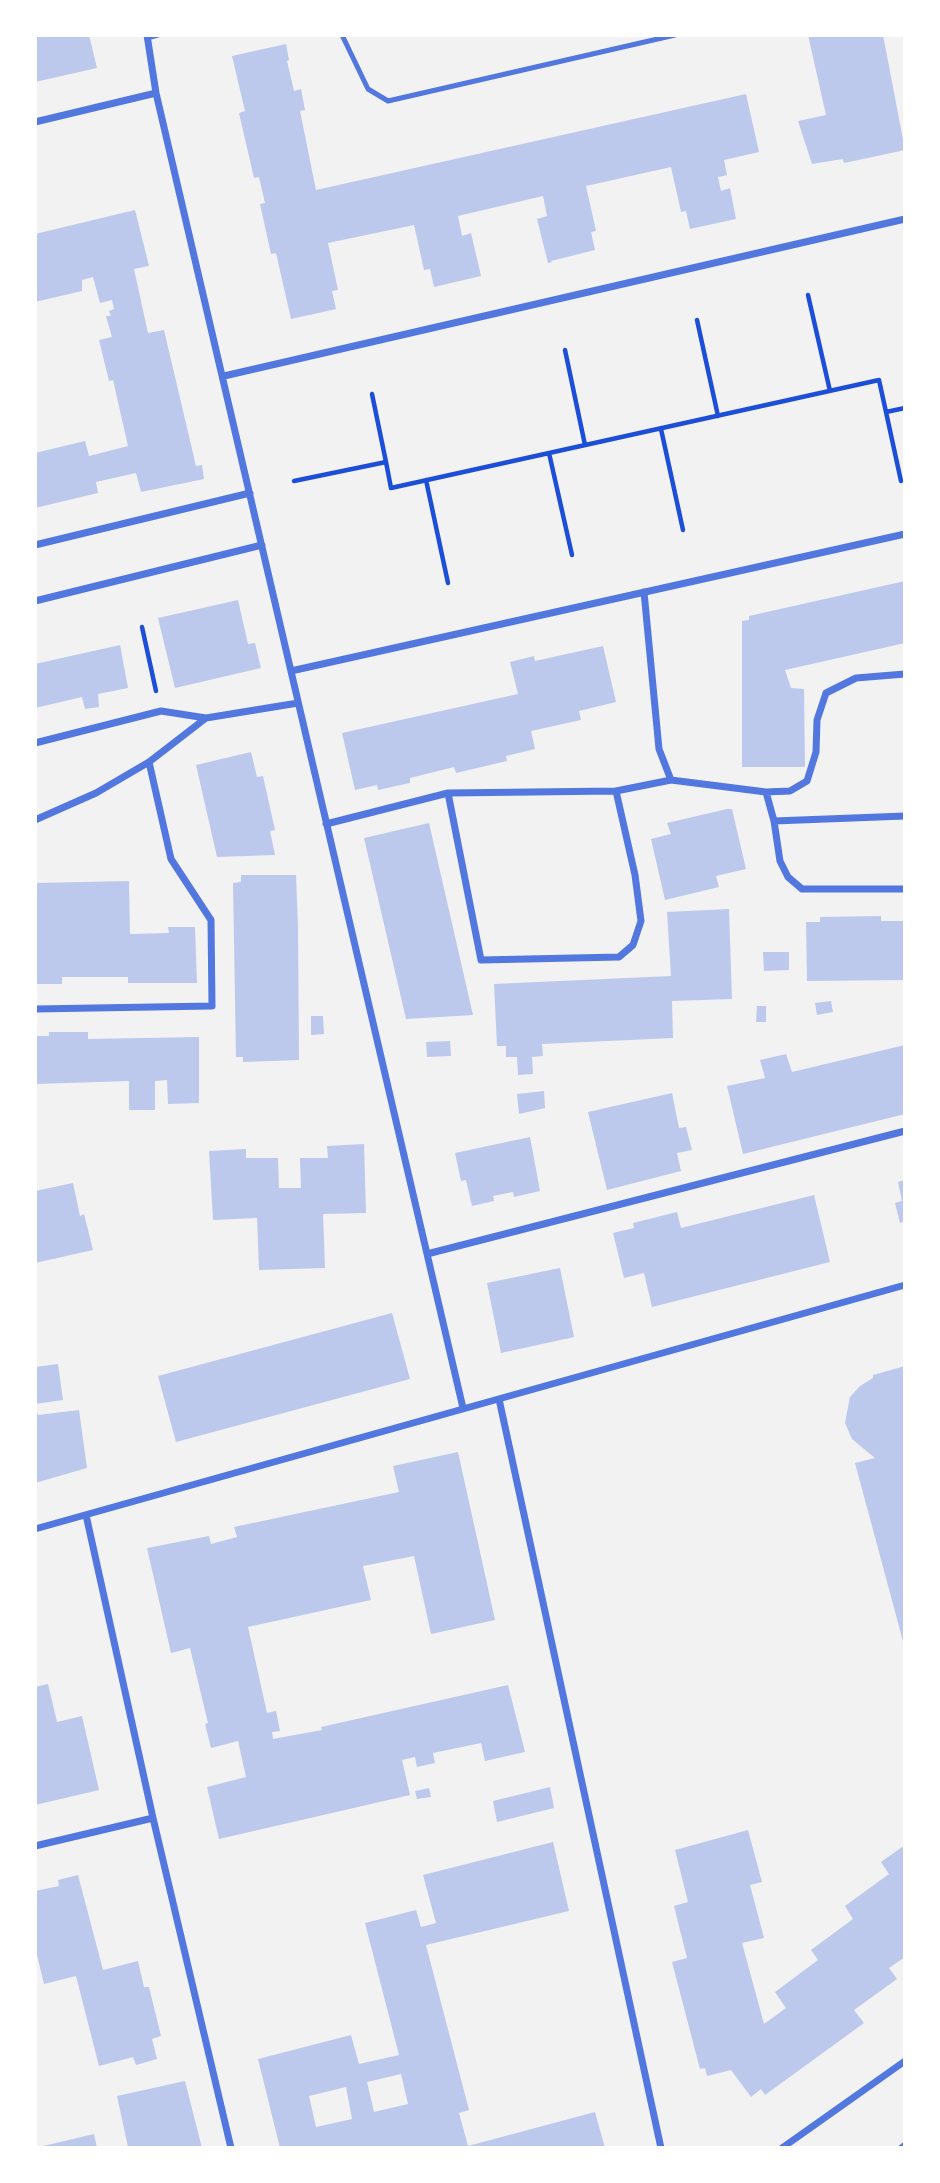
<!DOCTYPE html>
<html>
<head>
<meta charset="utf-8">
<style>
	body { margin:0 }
	#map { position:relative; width:940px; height:2183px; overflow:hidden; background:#f2f2f2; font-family:Montserrat,sans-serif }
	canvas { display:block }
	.frame { position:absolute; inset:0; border:37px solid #fff; pointer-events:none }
</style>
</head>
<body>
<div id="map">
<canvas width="940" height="2183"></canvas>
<div class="frame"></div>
</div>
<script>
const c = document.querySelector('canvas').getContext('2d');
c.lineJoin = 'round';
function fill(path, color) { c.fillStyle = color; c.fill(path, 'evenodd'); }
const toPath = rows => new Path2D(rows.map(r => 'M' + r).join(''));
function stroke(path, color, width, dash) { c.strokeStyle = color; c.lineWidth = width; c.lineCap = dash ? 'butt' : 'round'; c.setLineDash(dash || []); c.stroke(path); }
const building = toPath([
	[35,35,89,35,97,68,35,82],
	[808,35,883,35,905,150,844,163,843,159,812,164,798,121,826,115],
	[286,44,289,60,287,61,294,91,301,89,305,110,300,111,316,190,746,94,759,152,724,160,727,175,718,177,721,191,730,188,736,219,690,229,686,211,681,212,671,167,586,186,596,231,591,232,595,250,551,261,552,262,548,263,537,219,547,216,543,196,458,216,462,236,471,233,481,276,434,287,430,269,424,270,414,225,328,243,338,290,332,291,336,309,291,319,276,253,271,254,260,204,265,203,259,177,254,178,239,113,245,111,232,56],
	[135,210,149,266,134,269,148,333,164,330,196,466,202,465,204,479,141,492,136,473,96,482,98,493,35,508,35,453,85,441,89,456,128,446,113,380,109,381,99,340,112,337,106,316,111,316,109,311,114,309,112,300,100,303,93,277,82,280,82,291,35,302,35,234],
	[905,581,905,643,785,670,791,688,804,689,805,767,742,767,742,621,749,620,749,616],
	[238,600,248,644,255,643,261,668,175,688,158,618],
	[120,645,128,688,98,694,99,707,85,709,82,697,35,708,35,664],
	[603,646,616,702,579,711,581,720,531,731,535,749,506,756,507,761,456,773,454,767,410,778,410,783,378,790,377,785,355,790,342,733,518,694,510,662,534,656,535,661],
	[251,752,257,777,263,776,275,830,270,831,275,855,217,857,196,765],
	[727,809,732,809,746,869,716,876,719,887,665,900,651,839,671,834,667,823],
	[429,823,473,1015,406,1019,364,838],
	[241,875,296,875,298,927,299,1060,243,1062,243,1057,236,1057,233,883,241,882],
	[129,881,130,934,169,933,168,927,195,927,197,983,128,983,128,977,62,977,62,984,35,984,35,883],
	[729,909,732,999,672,1001,673,1038,542,1044,543,1056,532,1057,533,1074,518,1075,517,1057,506,1057,506,1046,497,1046,494,984,671,976,667,912],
	[881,916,881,921,905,921,905,980,807,981,806,922,820,922,820,917],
	[763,952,789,952,789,970,764,971],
	[831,1001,833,1012,817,1015,815,1003],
	[757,1006,766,1006,766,1022,756,1022],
	[311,1016,323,1016,324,1034,311,1035],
	[49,1032,88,1032,88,1039,199,1037,199,1103,168,1104,167,1080,155,1081,155,1110,129,1110,129,1081,35,1084,35,1036,49,1036],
	[450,1041,451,1056,427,1057,426,1042],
	[905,1045,905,1114,743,1154,727,1086,765,1078,760,1060,786,1054,792,1072],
	[544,1091,545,1108,519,1114,517,1094],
	[672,1093,679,1128,686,1127,692,1150,677,1153,681,1171,607,1190,588,1112],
	[530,1137,540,1191,514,1197,513,1192,493,1196,494,1201,472,1206,466,1180,461,1181,455,1153],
	[364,1144,366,1213,323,1214,325,1268,259,1270,257,1218,213,1220,209,1151,246,1149,246,1158,278,1158,279,1188,301,1188,300,1158,328,1158,327,1146],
	[905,1180,905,1221,900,1223,895,1203,902,1201,898,1182],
	[73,1183,80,1216,84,1214,93,1250,35,1263,35,1191],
	[814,1195,830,1262,652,1307,644,1273,624,1278,613,1233,634,1228,633,1223,677,1212,681,1228],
	[560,1268,574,1337,501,1353,487,1283],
	[392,1313,410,1379,176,1442,158,1376],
	[58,1364,63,1400,35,1404,35,1367],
	[905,1366,905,1645,904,1645,855,1463,875,1458,852,1439,845,1423,850,1397,860,1386,873,1378,873,1375],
	[35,1407,38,1415,79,1410,87,1468,35,1483],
	[458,1452,495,1620,431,1634,414,1556,363,1566,371,1600,248,1627,267,1713,276,1711,280,1731,272,1732,273,1739,322,1730,321,1727,508,1685,525,1752,485,1761,481,1743,433,1753,435,1763,417,1767,415,1757,402,1760,410,1795,219,1839,207,1787,246,1777,238,1741,211,1748,205,1724,208,1723,190,1648,171,1653,147,1548,209,1536,211,1544,237,1537,234,1527,399,1492,393,1466],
	[48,1684,57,1722,82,1716,99,1790,35,1805,35,1687],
	[550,1787,554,1808,497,1822,493,1801],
	[429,1788,431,1797,417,1799,415,1791],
	[748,1830,762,1882,750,1885,764,1938,742,1943,764,2024,786,2008,775,1992,818,1960,811,1950,853,1919,845,1906,889,1874,881,1862,905,1845,905,1957,889,1968,897,1979,854,2010,864,2023,765,2095,761,2089,751,2097,731,2070,707,2076,705,2068,700,2069,672,1962,687,1958,674,1906,688,1902,675,1850],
	[553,1842,569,1911,426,1945,469,2110,459,2113,468,2146,595,2112,605,2148,280,2148,258,2059,351,2035,359,2064,399,2055,365,1923,416,1910,421,1927,436,1923,423,1875],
	[401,2074,408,2104,374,2112,367,2082],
	[346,2087,352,2119,316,2127,309,2096],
	[78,1875,103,1970,138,1961,144,1987,149,1987,161,2036,152,2039,157,2059,136,2065,133,2057,99,2066,76,1976,44,1984,35,1947,35,1891,59,1886,58,1880],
	[185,2081,202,2148,128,2147,117,2096],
	[94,2134,97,2148,39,2148,39,2147]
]);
const path = toPath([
	[808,295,830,391],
	[697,320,718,416],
	[565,350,585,445],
	[372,394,386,462],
	[886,412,901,481],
	[661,429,683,530],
	[549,453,572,555],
	[426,480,448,583],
	[294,481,386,462,391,488,879,380,886,412,905,408],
	[142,627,156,691]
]);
const service = toPath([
	[342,35,368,89,388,101,675,35],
	[147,38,158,35],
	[900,2148,905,2144]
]);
const minor = toPath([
	[147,35,156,93,463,1408],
	[35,122,156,93],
	[224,376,905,219],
	[35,545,250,493],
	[35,601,262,545],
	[291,671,905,534],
	[905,674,856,678,826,693,817,720,816,752,807,781,790,791,766,792,774,821,780,861,788,877,802,889,905,889],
	[35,743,161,711,206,718],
	[671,780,766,792],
	[448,793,481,960,619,957,633,945,641,921,635,875,616,791],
	[35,820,96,793,149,762,206,718,298,703],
	[774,821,905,816],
	[326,824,448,793,616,791,671,780,659,749,644,592],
	[35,1009,212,1006,211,920,171,859,149,762],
	[427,1254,905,1131],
	[499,1399,661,2148],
	[86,1515,153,1818,231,2148],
	[35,1529,905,1285],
	[35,1846,153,1818],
	[782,2148,905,2061]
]);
fill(building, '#bdc9ec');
stroke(path, '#1d4ed8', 4.5);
stroke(service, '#5277de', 5);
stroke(minor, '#5277de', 7);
</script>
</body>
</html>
